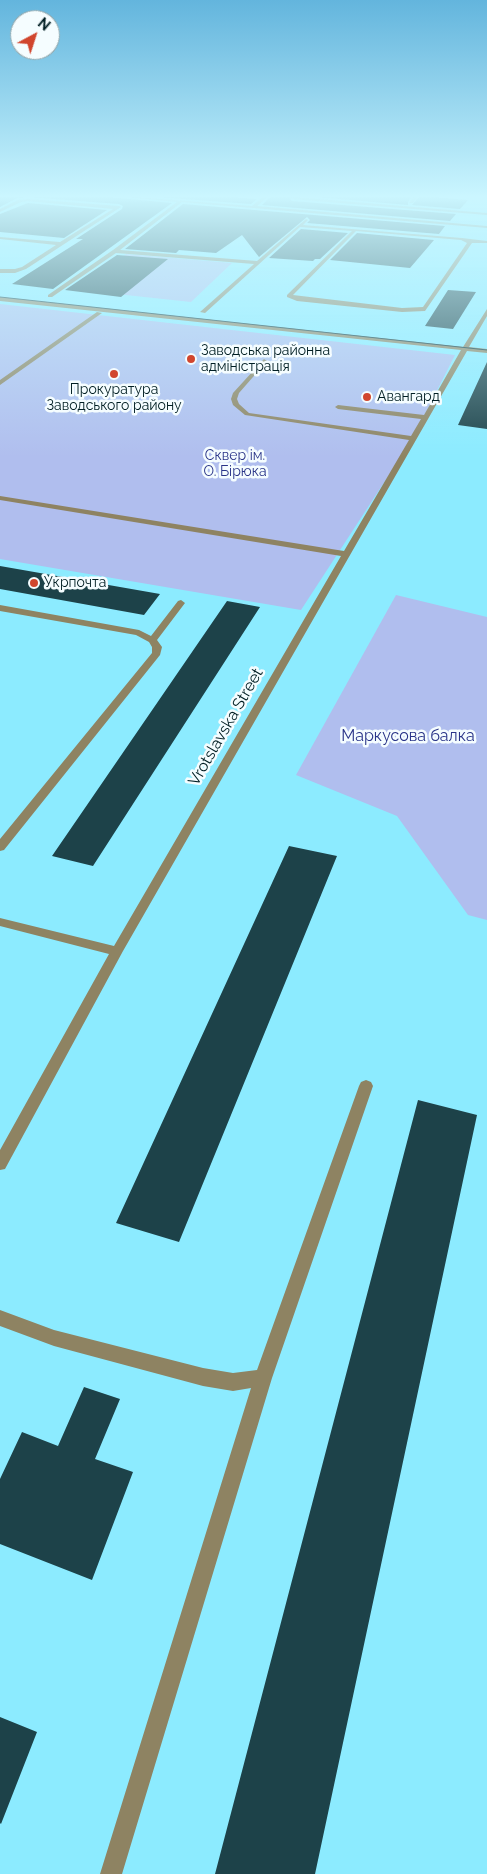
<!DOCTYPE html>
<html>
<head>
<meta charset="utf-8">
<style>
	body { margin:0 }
	#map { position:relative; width:487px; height:1874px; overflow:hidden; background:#8cebff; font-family:Raleway,sans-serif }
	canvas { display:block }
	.north { position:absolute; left:10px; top:10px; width:50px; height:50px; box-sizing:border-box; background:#f5fdff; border:1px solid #93a4a7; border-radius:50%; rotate:40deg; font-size:14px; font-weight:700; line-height:20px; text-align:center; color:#001e23 }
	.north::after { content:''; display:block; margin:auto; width:18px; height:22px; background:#d1462e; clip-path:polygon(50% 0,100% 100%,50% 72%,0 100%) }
</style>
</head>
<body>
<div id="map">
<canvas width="487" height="1874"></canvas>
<div class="north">N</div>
</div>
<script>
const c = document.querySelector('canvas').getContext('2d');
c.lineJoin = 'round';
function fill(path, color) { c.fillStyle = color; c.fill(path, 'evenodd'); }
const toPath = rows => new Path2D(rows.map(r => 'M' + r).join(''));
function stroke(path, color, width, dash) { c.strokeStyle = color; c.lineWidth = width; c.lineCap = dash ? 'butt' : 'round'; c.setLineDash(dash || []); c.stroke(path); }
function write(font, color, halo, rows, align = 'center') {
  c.font = font + ' Raleway,sans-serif'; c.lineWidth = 5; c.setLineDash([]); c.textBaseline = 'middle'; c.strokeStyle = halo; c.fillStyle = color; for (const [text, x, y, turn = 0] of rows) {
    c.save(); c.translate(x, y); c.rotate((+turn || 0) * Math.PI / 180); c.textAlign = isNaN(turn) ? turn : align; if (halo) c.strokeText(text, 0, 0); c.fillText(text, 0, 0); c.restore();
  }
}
const green = toPath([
	[126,254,232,263,191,302,79,290],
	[0,304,455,355,413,438,301,610,0,559],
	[396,595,487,617,487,920,468,915,397,816,296,775]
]);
const building = toPath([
	[0,195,106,195,108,197,172,203,53,289,12,284,83,239,76,239,122,209,123,206,119,204,28,197,17,198,0,207],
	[131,195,205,195,257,199,251,204],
	[272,195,413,195,408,202,408,205,294,195,290,199,292,201,456,214,450,221,262,205],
	[420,196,421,196,468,200,460,209,412,205],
	[28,203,107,210,64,238,0,232,0,214],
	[183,204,445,226,439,234,307,223,310,220,307,217,259,257,242,235,216,253,179,250,176,253,125,249],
	[301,229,348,233,320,259,315,259,313,261,269,258],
	[357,233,434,240,410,268,330,260],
	[117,255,168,259,121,297,65,290],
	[448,290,476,292,453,329,425,326],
	[487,362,487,429,458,425],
	[0,566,160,594,144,615,0,589],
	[227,601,260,607,93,866,52,856],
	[289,846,337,856,179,1242,116,1223],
	[418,1100,477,1115,315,1874,215,1874],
	[84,1387,120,1399,95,1459,133,1472,92,1580,0,1544,0,1479,22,1432,58,1446],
	[0,1717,37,1732,1,1824,0,1823]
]);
const minor = toPath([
	[108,195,252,206,265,195,270,195,257,206,487,226,487,228,182,202,120,250,257,261,306,219,308,220,303,225,462,238,487,241,487,243,472,243,425,311,402,312,297,301,287,297,287,295,352,231,300,227,205,313,200,312,254,264,116,253,52,297,48,297,48,295,113,250,177,202,108,195],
	[356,231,461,240,467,243,423,307,402,308,293,295,356,231],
	[415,195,419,195,413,203,409,203,415,195],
	[294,197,487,213,487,215,292,199,294,197],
	[28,199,119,206,121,207,26,269,15,273,0,273,0,269,15,269,22,267,56,245,0,239,0,237,60,242,113,209,28,201,21,202,0,212,0,209,18,200,28,199],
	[0,297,463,347,487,309,487,316,469,347,487,349,487,353,467,351,123,951,5,1169,0,1170,0,1150,109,954,0,926,0,918,114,946,341,556,0,500,0,496,344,551,409,440,245,415,233,405,231,399,233,393,264,359,267,361,239,393,237,399,239,404,249,413,411,436,421,419,338,409,335,407,338,405,424,415,461,350,0,301,0,297],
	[97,312,102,313,0,385,0,380,97,312],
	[181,600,185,603,157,640,162,647,160,655,4,850,0,851,0,839,152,653,152,647,149,642,136,635,0,611,0,605,139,630,151,636,178,601,181,600],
	[366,1080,371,1082,373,1086,272,1378,122,1874,100,1874,251,1388,233,1391,203,1386,54,1346,0,1326,0,1310,54,1330,203,1368,233,1373,257,1370,359,1086,361,1082,366,1080]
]);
const tram = toPath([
	[0,297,487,350]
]);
const markers = [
	[191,359,5,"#d1462e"],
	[114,374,5,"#d1462e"],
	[367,397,5,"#d1462e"],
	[34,583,5,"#d1462e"]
];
const farPoinames = [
	["Заводська районна",201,351],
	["адміністрація",201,367],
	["Прокуратура",114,390,"center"],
	["Заводського району",114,406,"center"],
	["Авангард",377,397],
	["Укрпочта",44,583]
];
const farParknames = [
	["Сквер ім.",235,456],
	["О. Бірюка",235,472]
];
const streetNames = [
	["Vrotslavska Street",226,727,-60]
];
const parkNames = [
	["Маркусова балка",408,736]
];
fill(green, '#b0beee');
fill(building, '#1d4249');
fill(minor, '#8e8362');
stroke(tram, '#10353c', 1);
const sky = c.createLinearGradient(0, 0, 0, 457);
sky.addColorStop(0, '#63b5dd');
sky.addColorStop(0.43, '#cbf6ff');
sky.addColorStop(1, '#cbf6ff00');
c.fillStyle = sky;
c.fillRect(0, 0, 487, 457);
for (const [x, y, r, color] of markers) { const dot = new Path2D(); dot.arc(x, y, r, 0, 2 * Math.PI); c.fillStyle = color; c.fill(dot); stroke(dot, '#f5fdff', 2); }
write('14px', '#001e23', '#f5fdff', farPoinames, 'left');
write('14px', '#293488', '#f5fdff', farParknames);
write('16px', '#001e23', '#f5fdff', streetNames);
write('16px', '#293488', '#f5fdff', parkNames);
</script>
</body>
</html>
